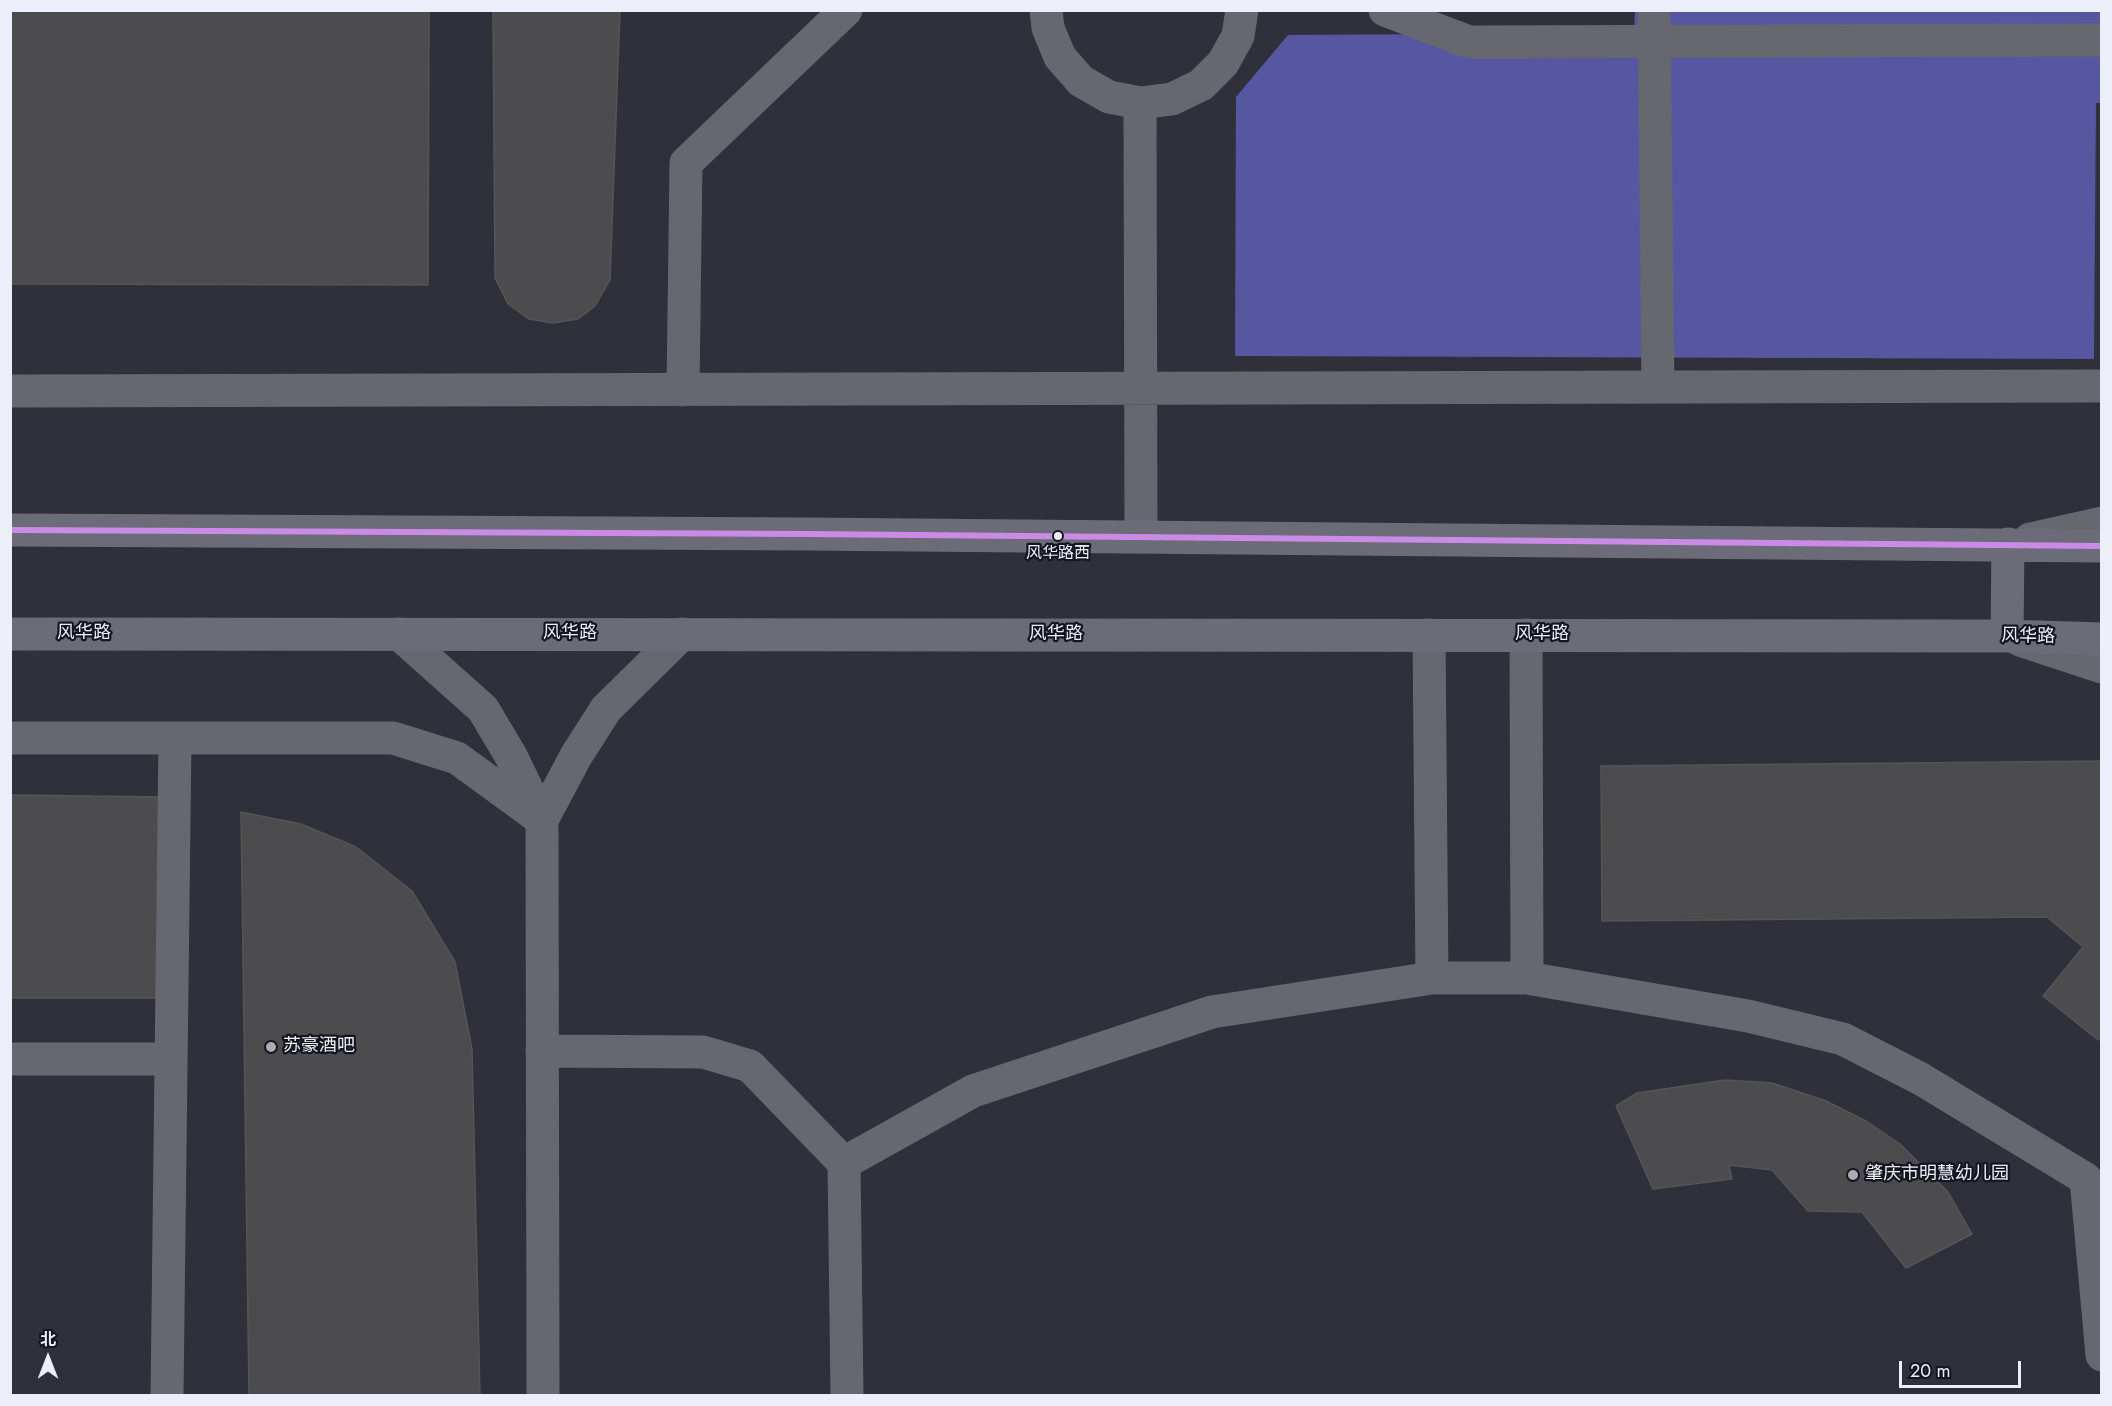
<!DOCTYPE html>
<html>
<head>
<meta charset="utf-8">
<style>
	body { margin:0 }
	#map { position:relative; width:2112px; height:1406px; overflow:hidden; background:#2f3039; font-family:Jost,"Noto Sans SC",sans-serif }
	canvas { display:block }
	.frame { position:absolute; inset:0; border:12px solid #eceef9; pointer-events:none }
	.north { position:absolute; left:18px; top:1328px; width:60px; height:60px; -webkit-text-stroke:4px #14151d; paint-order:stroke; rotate:0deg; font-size:16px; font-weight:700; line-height:24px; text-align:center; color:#eceef9 }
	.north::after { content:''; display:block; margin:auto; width:21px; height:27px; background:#eceef9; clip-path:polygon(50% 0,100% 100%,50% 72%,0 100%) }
	.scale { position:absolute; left:1899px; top:1361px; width:122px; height:27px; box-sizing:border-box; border:3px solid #eceef9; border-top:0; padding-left:8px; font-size:18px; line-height:21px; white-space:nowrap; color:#eceef9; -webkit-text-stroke:4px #14151d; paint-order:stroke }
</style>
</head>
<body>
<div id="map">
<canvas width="2112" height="1406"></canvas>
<div class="frame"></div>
<div class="north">北</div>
<div class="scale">20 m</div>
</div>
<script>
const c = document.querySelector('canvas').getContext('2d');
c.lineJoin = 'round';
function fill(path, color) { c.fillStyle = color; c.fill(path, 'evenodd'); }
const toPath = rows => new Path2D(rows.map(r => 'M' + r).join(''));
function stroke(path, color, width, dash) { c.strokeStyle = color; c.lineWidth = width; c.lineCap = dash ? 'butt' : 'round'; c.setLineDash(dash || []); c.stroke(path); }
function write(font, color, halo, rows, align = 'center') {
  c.font = font + ' Jost,"Noto Sans SC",sans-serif'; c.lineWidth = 4.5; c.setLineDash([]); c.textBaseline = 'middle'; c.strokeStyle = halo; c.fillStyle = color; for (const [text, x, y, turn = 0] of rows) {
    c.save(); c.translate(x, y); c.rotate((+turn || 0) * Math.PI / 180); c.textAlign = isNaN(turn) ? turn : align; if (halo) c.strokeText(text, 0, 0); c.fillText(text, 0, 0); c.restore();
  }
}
const forest = toPath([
	[1635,10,2101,11,2101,103,2096,103,2094,359,1235,356,1236,97,1288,35,1634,33]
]);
const building = toPath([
	[10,10,429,10,428,285,10,284,10,10],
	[493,10,620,10,610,280,595,306,578,319,553,323,529,319,508,304,495,278,493,10],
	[2102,761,2102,1035,2098,1040,2043,996,2083,947,2047,917,1602,921,1601,766,2102,761],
	[10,795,169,797,169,998,10,998,10,795],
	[241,812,301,824,356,847,412,891,455,962,472,1049,480,1396,249,1396,241,812],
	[1725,1080,1772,1083,1826,1101,1866,1121,1900,1144,1948,1192,1972,1234,1906,1268,1862,1212,1808,1211,1772,1170,1729,1165,1732,1179,1653,1189,1616,1106,1637,1093,1725,1080]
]);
const minor = toPath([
	[1046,10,1048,28,1060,57,1081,81,1109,97,1140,103,1172,99,1201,85,1223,63,1238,36,1242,10],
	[1385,10,1469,42,2102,40],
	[1654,10,1658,387],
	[1140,103,1141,537],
	[683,390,686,163,846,10],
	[10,391,2102,386],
	[2030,539,2102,523],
	[399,634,483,709,511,756,542,820,543,1396],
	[1429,635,1432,978],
	[1526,635,1527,978],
	[2020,640,2102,667],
	[10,738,393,738,457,758,538,817],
	[542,820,576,756,606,709,682,634],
	[542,1051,703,1052,750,1066,844,1163],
	[10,1059,171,1059],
	[167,1396,175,738],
	[847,1396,844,1163,973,1091,1212,1012,1432,978,1527,978,1748,1016,1843,1039,1921,1079,2086,1179,2102,1355]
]);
const major = toPath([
	[10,530,807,534,2102,546],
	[10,634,2007,636,2102,639],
	[2007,636,2008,544]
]);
const bus1 = toPath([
	[10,530,807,534,2102,546]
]);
const markers = [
	[1058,536,5,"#eceef9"],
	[271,1047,6,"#aaacb6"],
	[1853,1175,6,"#aaacb6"]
];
const busNames = [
	["风华路西",1058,554]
];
const streetNames = [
	["风华路",84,634],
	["风华路",570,634],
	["风华路",1056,635],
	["风华路",1542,635],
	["风华路",2028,637,1]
];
const poiNames = [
	["苏豪酒吧",283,1047],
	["肇庆市明慧幼儿园",1865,1175]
];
fill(forest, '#5757a1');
fill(building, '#4c4c4e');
stroke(building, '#545556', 1.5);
stroke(minor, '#66676f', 33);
stroke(major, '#6b6c78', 33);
stroke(bus1, '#ca8be6', 6);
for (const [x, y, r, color] of markers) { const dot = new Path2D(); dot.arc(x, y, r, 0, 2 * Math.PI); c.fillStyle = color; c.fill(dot); stroke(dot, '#14151d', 2); }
write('16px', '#eceef9', '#14151d', busNames);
write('18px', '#eceef9', '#14151d', streetNames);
write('18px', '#eceef9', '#14151d', poiNames, 'left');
</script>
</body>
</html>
